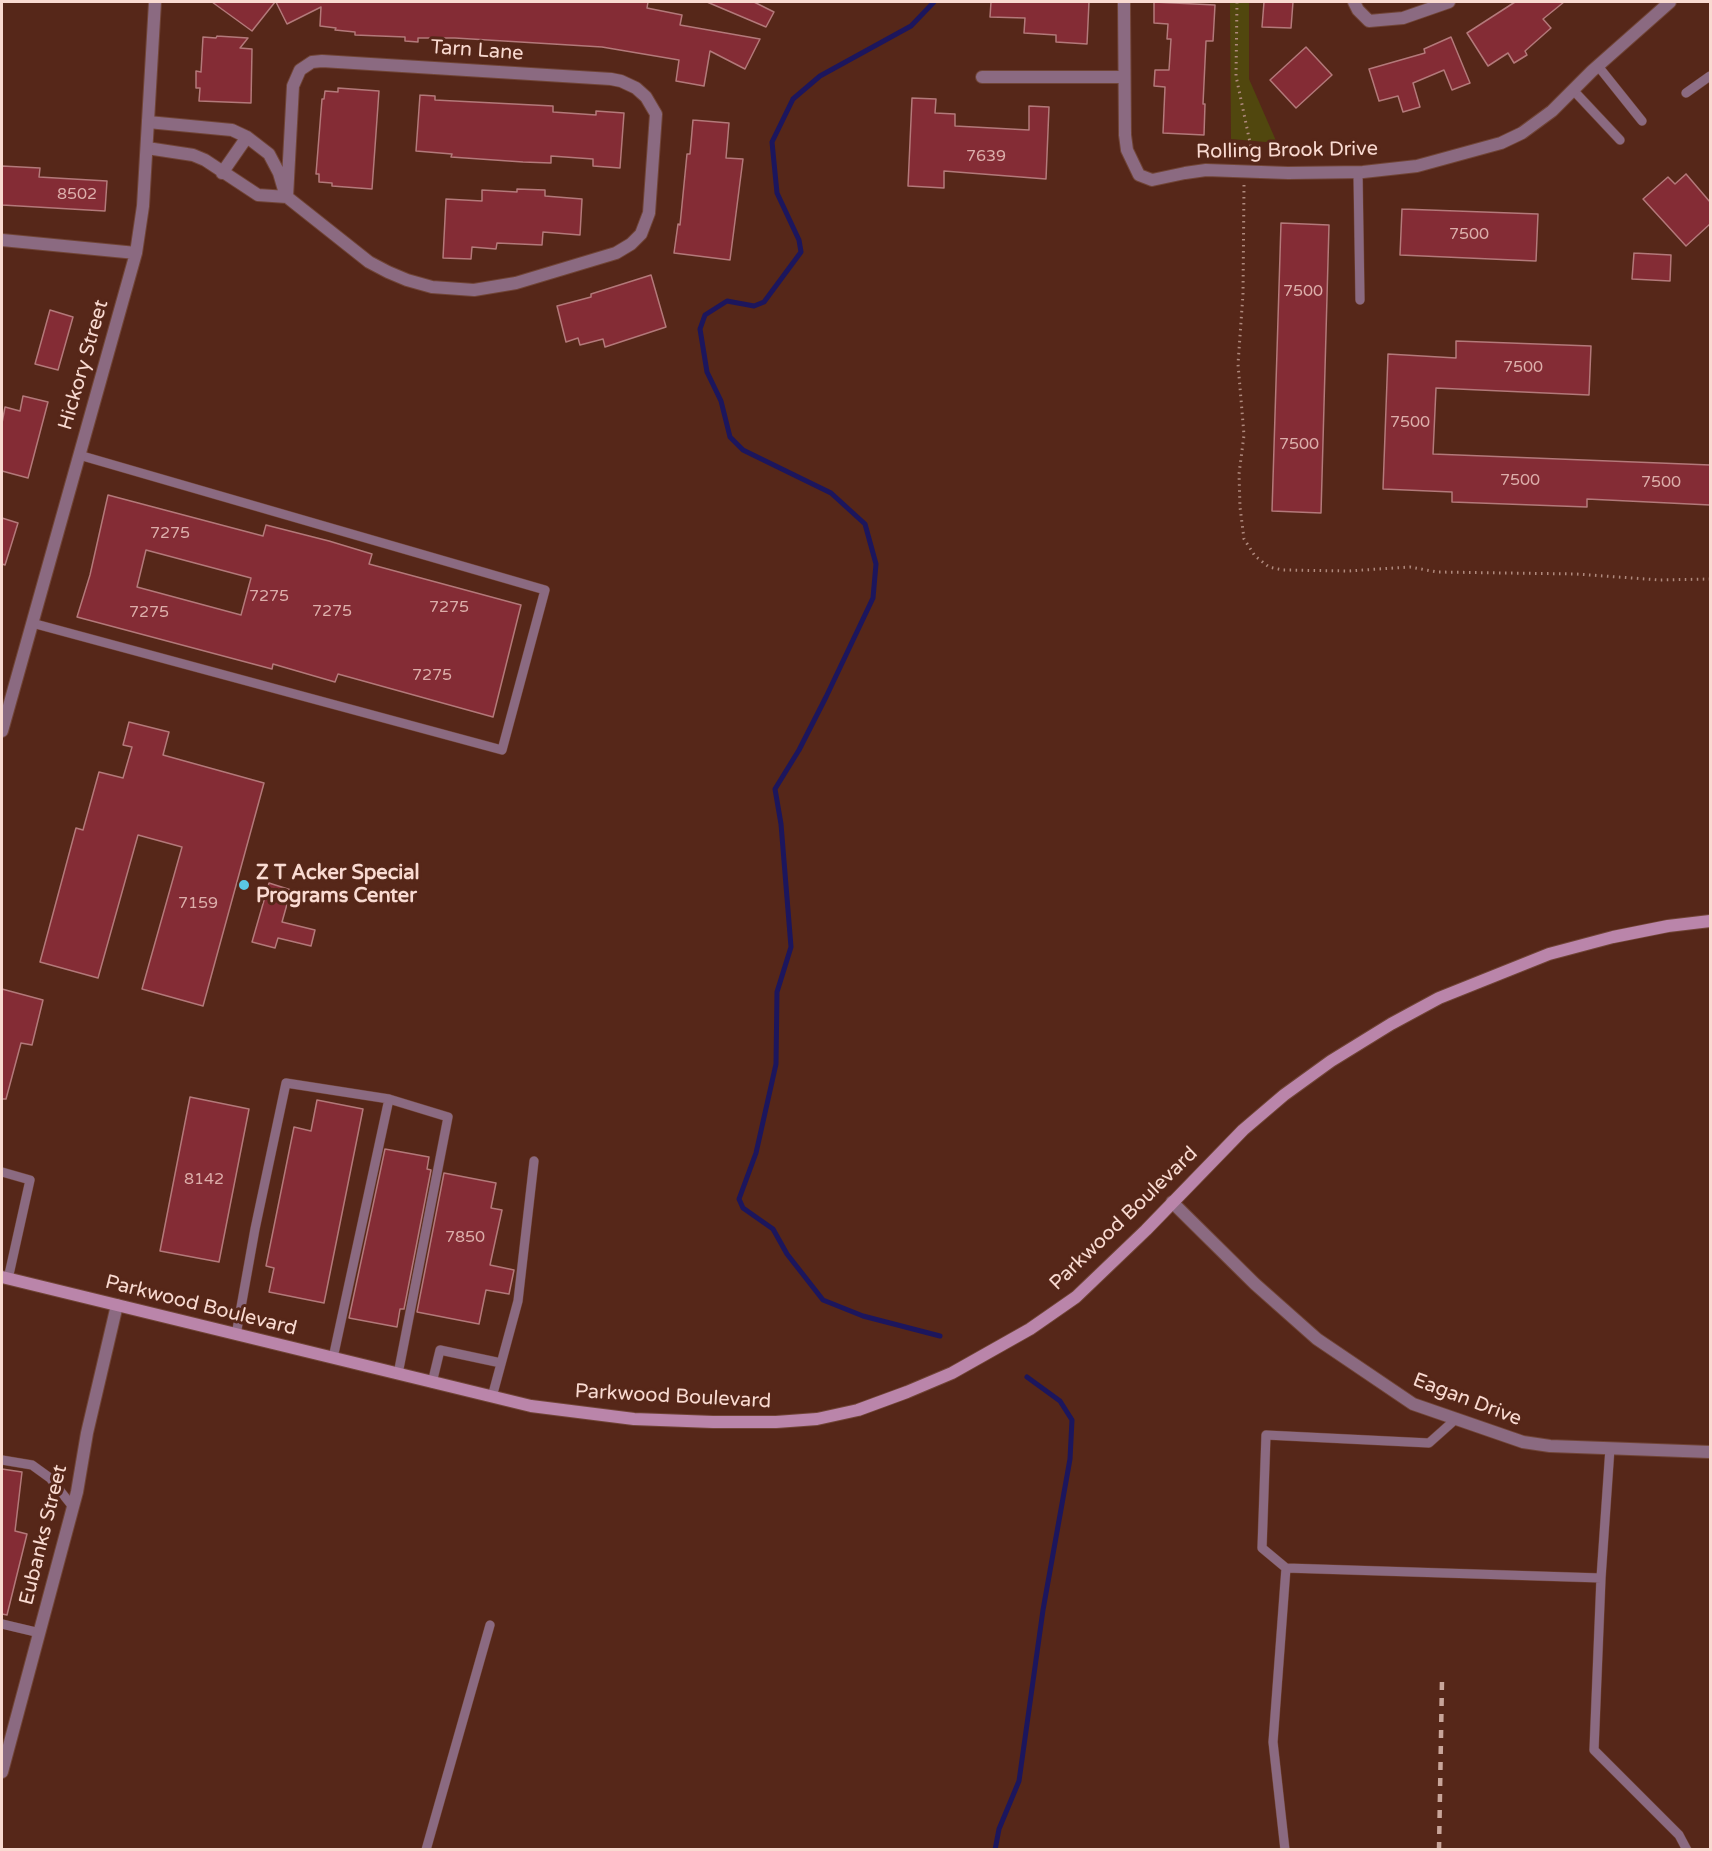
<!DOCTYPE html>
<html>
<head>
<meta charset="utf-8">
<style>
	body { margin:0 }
	#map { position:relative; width:1712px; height:1851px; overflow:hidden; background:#562719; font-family:"Varela Round",sans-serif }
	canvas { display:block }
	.frame { position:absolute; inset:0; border:3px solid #f9dad1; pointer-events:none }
</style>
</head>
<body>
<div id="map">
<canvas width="1712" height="1851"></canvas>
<div class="frame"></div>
</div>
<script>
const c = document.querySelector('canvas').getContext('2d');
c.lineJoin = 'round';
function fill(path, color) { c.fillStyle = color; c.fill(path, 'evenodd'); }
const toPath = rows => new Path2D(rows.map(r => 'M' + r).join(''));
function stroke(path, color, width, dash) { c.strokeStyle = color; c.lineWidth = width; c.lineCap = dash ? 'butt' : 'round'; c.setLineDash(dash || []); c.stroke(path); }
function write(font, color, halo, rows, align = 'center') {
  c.font = font + ' "Varela Round",sans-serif'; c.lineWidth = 6; c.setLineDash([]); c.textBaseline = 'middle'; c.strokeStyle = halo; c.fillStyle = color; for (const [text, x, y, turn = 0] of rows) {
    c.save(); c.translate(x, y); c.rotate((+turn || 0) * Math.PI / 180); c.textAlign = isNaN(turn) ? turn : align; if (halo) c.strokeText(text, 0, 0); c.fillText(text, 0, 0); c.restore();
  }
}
const green = toPath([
	[1230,2,1249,2,1249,79,1277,143,1231,139]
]);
const stream = toPath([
	[934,2,911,26,820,76,793,99,772,142,777,193,799,240,801,252,764,302,754,306,727,301,705,315,700,329,707,372,721,401,730,437,743,450,831,493,865,524,876,564,873,598,826,697,799,750,775,789,781,824,791,947,777,992,776,1064,756,1153,739,1199,743,1208,773,1229,787,1254,823,1300,863,1316,940,1336],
	[995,1850,999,1829,1019,1781,1043,1610,1070,1459,1072,1420,1060,1401,1027,1377]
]);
const building = toPath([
	[212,2,275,2,252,31,212,2],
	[276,2,648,2,647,8,682,15,680,25,760,39,745,69,710,51,704,86,676,81,679,60,602,47,455,38,418,38,418,42,405,41,405,37,355,35,355,32,335,30,336,28,320,26,321,7,287,24,276,2],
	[707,2,754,2,774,12,766,27,707,2],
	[991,2,1089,2,1087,44,1056,42,1056,35,1024,33,1025,18,990,17,991,2],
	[1154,2,1215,5,1213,41,1206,41,1203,104,1205,104,1204,135,1163,133,1165,87,1154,86,1155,70,1169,70,1171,39,1167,39,1168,24,1154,23,1154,2],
	[1264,2,1293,2,1291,28,1262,27,1264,2],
	[1515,2,1564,2,1543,19,1551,28,1525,51,1527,55,1514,63,1508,53,1488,66,1467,33,1515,2],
	[217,36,248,38,240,48,252,49,251,103,199,101,200,88,196,88,196,71,201,72,203,37,216,38,217,36],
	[1451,37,1470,83,1452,90,1444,70,1413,83,1420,107,1403,112,1398,96,1379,101,1369,69,1425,53,1424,49,1451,37],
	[1306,47,1332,75,1296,108,1270,80,1306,47],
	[338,88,379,91,372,189,332,186,332,183,319,182,319,174,316,174,322,99,324,99,325,91,338,92,338,88],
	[420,95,435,96,435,100,553,106,553,112,596,115,596,111,624,113,620,168,593,166,593,159,551,156,551,163,523,162,451,157,452,154,416,151,420,95],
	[912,98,936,99,935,113,955,114,955,126,1029,130,1029,106,1049,107,1046,179,944,171,944,188,908,186,912,98],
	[693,120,729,123,726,158,743,159,730,260,674,253,678,224,680,225,687,154,690,154,693,120],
	[2,166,40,168,39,177,107,181,105,211,2,205,2,166],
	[1686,174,1710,202,1710,224,1686,246,1643,199,1668,177,1675,184,1686,174],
	[517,189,545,190,545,196,582,199,580,235,543,232,542,245,497,243,496,249,472,247,471,259,443,258,446,199,482,201,482,190,517,192,517,189],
	[1402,209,1538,214,1536,261,1400,255,1402,209],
	[1281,223,1329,225,1321,513,1272,511,1281,223],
	[1634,253,1671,255,1670,281,1632,279,1634,253],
	[651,275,666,327,605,347,603,339,580,345,578,338,566,342,557,306,591,297,591,294,651,275],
	[50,310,73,317,58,370,35,364,50,310],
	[1456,341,1591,346,1589,395,1436,388,1433,454,1710,465,1710,505,1587,499,1587,507,1452,502,1452,492,1383,489,1388,354,1456,358,1456,341],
	[23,396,48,402,28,478,2,471,2,423,5,407,20,411,23,396],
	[108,495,263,536,266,525,329,541,372,554,369,564,521,605,493,717,338,674,335,682,273,664,272,669,77,617,90,575,108,495],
	[146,550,251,578,241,615,137,587,146,550],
	[2,518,18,523,5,565,2,564,2,518],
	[129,722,169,732,163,755,264,783,203,1006,142,989,182,847,138,835,98,978,40,962,76,828,83,830,99,772,123,778,132,747,123,745,129,722],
	[269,883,291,890,282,922,315,930,311,946,278,938,275,948,252,942,269,883],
	[2,989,43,1000,32,1045,21,1043,6,1099,2,1099,2,989],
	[190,1097,249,1109,219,1262,160,1251,190,1097],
	[317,1100,363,1109,324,1303,269,1292,274,1268,266,1266,294,1127,311,1131,317,1100],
	[385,1149,429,1157,427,1169,431,1170,404,1309,400,1309,397,1327,349,1318,385,1149],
	[444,1173,496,1183,491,1208,502,1210,490,1265,514,1270,509,1294,486,1290,479,1324,417,1312,444,1173],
	[2,1469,22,1472,15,1531,27,1534,7,1615,2,1614,2,1469]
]);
const path = toPath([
	[1237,2,1236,76,1252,152,1250,159],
	[1244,185,1243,294,1238,364,1244,435,1239,474,1240,507,1244,539,1255,556,1269,567,1283,570,1348,571,1410,567,1437,572,1576,574,1660,580,1710,579]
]);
const service = toPath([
	[1598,66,1642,121],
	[1574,91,1620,140],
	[1686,93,1710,76],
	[1358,173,1360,300],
	[32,623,502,750,545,590,79,455],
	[2,1172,30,1180,8,1279],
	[236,1335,255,1229,286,1083,389,1099,448,1117,398,1374],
	[333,1358,389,1099],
	[432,1383,440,1350,501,1363],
	[492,1397,518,1301,534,1161],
	[1610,1448,1601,1578,1594,1750,1679,1835,1687,1850],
	[2,1460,32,1465,50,1478,73,1507],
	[1286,1568,1262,1548,1266,1435,1429,1443,1457,1418],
	[2,1624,40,1633],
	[426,1850,490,1625],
	[1285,1850,1273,1742,1286,1568,1601,1578]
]);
const minor = toPath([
	[1124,2,1125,135,1127,150,1139,175,1152,180,1185,173,1206,170,1288,173,1363,172,1417,166,1501,143,1522,133,1552,111,1592,71,1670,2],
	[1354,2,1358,10,1369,21,1403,18,1449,2],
	[982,77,1123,77],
	[148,122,232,130,247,137,269,154,279,173,284,190],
	[147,148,193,155,205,160,258,195,287,197,369,262,388,272,407,280,432,287,474,290,516,283,616,253,631,244,641,234,649,213,656,114,646,97,636,88,621,81,611,79,322,61,312,62,300,70,293,86,287,197],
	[222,173,247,137],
	[1172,1202,1255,1284,1317,1339,1413,1404,1523,1442,1550,1446,1710,1452],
	[2,1772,77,1492,87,1433,117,1305]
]);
const tertiary = toPath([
	[2,240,136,253],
	[2,731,136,253,143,206,155,2]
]);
const secondary = toPath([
	[2,1277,531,1406,634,1419,713,1422,776,1422,817,1419,858,1410,907,1392,952,1373,1030,1329,1076,1297,1146,1230,1243,1130,1284,1095,1331,1061,1391,1024,1439,998,1549,954,1613,937,1668,926,1710,921]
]);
const rail = toPath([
	[1439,1850,1442,1680]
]);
const markers = [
	[244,885,6,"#5ac8e5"]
];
const numberNames = [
	["7639",986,157],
	["8502",77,195],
	["7500",1469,235],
	["7500",1303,292],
	["7500",1523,368],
	["7500",1410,423],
	["7500",1299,445],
	["7500",1520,481],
	["7500",1661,483],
	["7275",170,534],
	["7275",269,597],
	["7275",449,608],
	["7275",332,612],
	["7275",149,613],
	["7275",432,676],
	["7159",198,904],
	["8142",204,1180],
	["7850",465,1238]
];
const streetNames = [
	["Tarn Lane",477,51,4],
	["Rolling Brook Drive",1287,151,-1],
	["Hickory Street",84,365,-74],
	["Parkwood Boulevard",1124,1219,-44],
	["Parkwood Boulevard",201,1306,14],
	["Parkwood Boulevard",673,1397,3],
	["Eagan Drive",1467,1400,21],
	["Eubanks Street",44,1535,-76]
];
const poiNames = [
	["Z T Acker Special",256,874],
	["Programs Center",256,897]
];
fill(green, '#51470e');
stroke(stream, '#1c165d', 5);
fill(building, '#842c35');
stroke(building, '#b3797a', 1.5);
stroke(service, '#704436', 10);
stroke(minor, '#704436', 14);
stroke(tertiary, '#704436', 14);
stroke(secondary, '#704436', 14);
stroke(path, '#af897d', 3, [1.5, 4.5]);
stroke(service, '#8b6a81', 9);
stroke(minor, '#8b6a81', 12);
stroke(tertiary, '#8b6a81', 12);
stroke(secondary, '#ba85aa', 12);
stroke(rail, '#c8a59a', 4.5, [8, 8]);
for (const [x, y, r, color] of markers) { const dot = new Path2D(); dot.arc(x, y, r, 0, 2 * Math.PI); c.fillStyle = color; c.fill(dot); stroke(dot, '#562719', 2); }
write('16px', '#dcaeaa', null, numberNames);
write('20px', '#f9dad1', '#562719', streetNames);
write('bold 20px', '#f9dad1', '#562719', poiNames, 'left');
</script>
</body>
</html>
